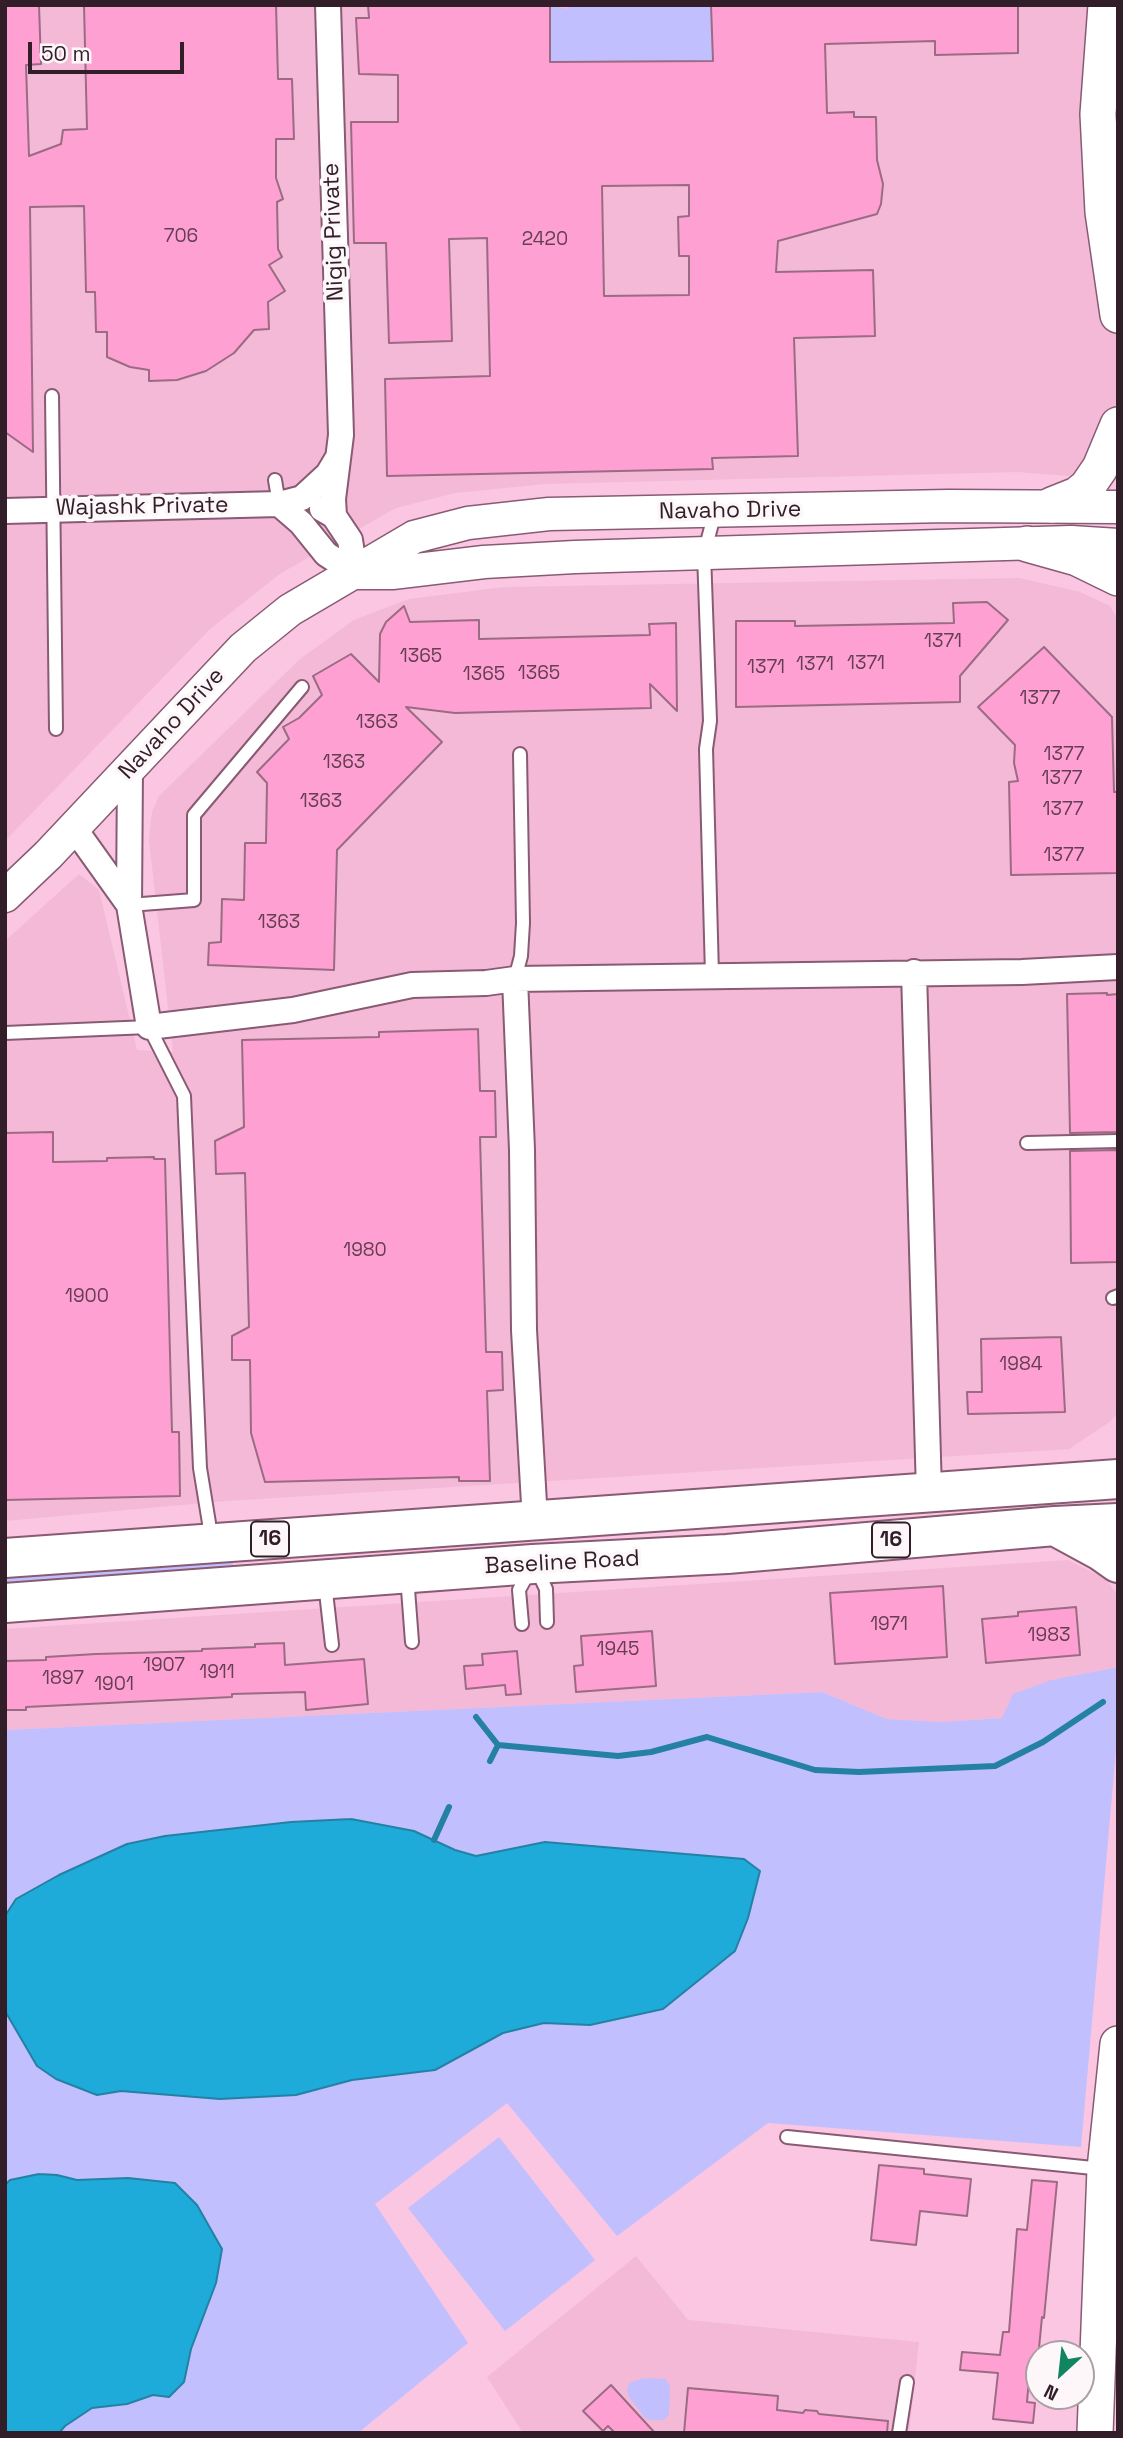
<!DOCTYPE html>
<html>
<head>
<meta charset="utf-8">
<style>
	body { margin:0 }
	#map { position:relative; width:1123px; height:2438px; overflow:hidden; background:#fac6e1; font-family:"Space Grotesk",sans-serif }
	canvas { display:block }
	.frame { position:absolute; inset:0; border:7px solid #311e28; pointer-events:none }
	.north { position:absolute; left:1025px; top:2340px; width:70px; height:70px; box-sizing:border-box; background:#fdf7fa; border:2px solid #aba0a6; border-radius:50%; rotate:207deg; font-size:19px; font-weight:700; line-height:28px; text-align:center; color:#311e28 }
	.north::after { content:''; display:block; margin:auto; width:24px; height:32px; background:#118462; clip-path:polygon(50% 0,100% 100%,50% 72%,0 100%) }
	.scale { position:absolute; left:28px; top:42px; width:156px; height:32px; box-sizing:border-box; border:4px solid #311e28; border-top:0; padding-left:9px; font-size:21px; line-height:24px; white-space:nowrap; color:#311e28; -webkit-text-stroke:5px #fdf7fa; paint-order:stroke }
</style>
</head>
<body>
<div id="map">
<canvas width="1123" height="2438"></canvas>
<div class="frame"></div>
<div class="north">N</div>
<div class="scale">50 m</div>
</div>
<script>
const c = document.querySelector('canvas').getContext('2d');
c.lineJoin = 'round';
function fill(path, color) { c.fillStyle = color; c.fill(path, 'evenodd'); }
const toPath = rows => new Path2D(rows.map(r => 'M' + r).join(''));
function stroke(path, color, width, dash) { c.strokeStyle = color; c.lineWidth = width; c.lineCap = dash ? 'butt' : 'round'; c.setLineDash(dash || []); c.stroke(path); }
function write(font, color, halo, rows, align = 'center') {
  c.font = font + ' "Space Grotesk",sans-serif'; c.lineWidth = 7; c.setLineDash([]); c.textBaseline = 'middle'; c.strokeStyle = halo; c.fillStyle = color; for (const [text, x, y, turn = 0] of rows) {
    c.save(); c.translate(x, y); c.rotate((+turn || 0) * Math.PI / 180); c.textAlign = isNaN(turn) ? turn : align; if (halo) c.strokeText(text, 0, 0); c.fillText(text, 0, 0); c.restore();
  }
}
const built = toPath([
	[5,5,1118,5,1118,480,1018,472,545,484,455,493,396,508,281,573,210,629,5,841],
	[1019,578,1080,592,1110,606,1118,620,1118,1412,1111,1421,1069,1449,226,1501,5,1521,5,941,79,874,99,890,137,1050,173,1052,149,840,152,812,159,796,300,659,354,620,409,599,504,587],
	[1068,1560,1106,1579,1118,1596,1118,1667,1051,1680,1003,1718,941,1722,887,1719,822,1692,5,1730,5,1629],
	[636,2256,688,2320,919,2342,909,2433,523,2433,487,2377]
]);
const green = toPath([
	[569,5,711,5,721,61,550,62,550,6,569,9],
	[233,1562,233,1570,5,1591,5,1578],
	[1118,1667,1118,1727,1081,2147,768,2123,617,2236,507,2103,375,2204,468,2343,358,2433,5,2433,5,1730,822,1692,887,1719,941,1722,1002,1718,1013,1694,1051,1680],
	[499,2137,595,2260,505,2331,408,2208],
	[644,2378,666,2379,670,2386,669,2414,664,2420,651,2420,645,2418,629,2397,627,2389,629,2383]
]);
const water = toPath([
	[351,1819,414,1831,455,1850,476,1856,545,1842,744,1859,760,1871,748,1918,735,1951,663,2009,590,2025,544,2023,503,2033,435,2070,352,2080,296,2095,220,2099,121,2091,97,2095,56,2079,37,2066,5,2011,5,1916,16,1899,59,1875,127,1844,165,1836,291,1822,351,1819],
	[39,2174,57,2175,77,2180,128,2178,175,2183,197,2205,222,2249,216,2283,191,2349,184,2382,169,2397,153,2395,127,2404,92,2408,65,2426,59,2433,5,2433,5,2185,10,2180,39,2174]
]);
const stream = toPath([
	[476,1717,498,1745,618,1756,651,1752,707,1737,815,1770,859,1772,995,1766,1043,1742,1103,1702],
	[490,1761,498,1745],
	[434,1840,449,1807]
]);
const building = toPath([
	[5,5,39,5,41,64,26,65,29,156,61,144,63,130,87,129,84,5,276,5,278,79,292,79,294,139,276,139,276,178,283,199,277,202,278,249,282,257,269,265,285,291,268,302,269,329,254,330,234,353,206,371,177,380,149,381,149,370,130,367,107,357,107,332,96,332,95,292,86,292,84,206,30,207,33,452,5,432,5,5],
	[368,5,550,5,550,62,713,61,711,5,1018,5,1018,53,935,55,935,41,825,44,827,113,854,112,854,117,876,117,877,160,883,184,881,204,877,214,778,241,776,272,873,270,875,336,794,338,798,456,712,458,713,469,387,476,385,379,490,376,487,238,449,239,452,341,389,343,386,243,354,243,351,122,398,122,398,75,359,74,356,18,369,18,368,5],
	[689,185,689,216,678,217,679,256,689,256,689,295,604,296,602,186,689,185],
	[987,602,1008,620,960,676,960,702,736,707,736,621,795,621,795,626,954,623,953,603,987,602],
	[404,606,410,622,479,620,479,639,650,635,649,624,676,623,677,711,650,684,651,708,455,713,406,707,442,742,337,850,334,970,208,965,209,943,221,942,222,899,244,900,245,843,266,843,267,783,257,772,289,739,283,727,299,718,322,695,313,676,351,654,379,682,380,634,386,622,404,606],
	[1044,647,1112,717,1114,792,1117,792,1118,873,1011,875,1009,782,1018,781,1014,763,1015,745,978,707,1044,647],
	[1107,993,1107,995,1118,994,1118,1132,1070,1133,1067,994,1107,993],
	[478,1029,480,1091,495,1091,496,1137,480,1137,486,1352,502,1352,503,1390,487,1391,490,1481,459,1481,459,1477,421,1478,265,1482,251,1433,250,1360,232,1360,232,1336,249,1327,245,1173,216,1174,215,1141,244,1127,242,1040,379,1037,379,1032,478,1029],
	[53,1132,53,1162,107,1161,107,1158,154,1157,154,1159,165,1159,172,1432,179,1432,180,1496,5,1500,5,1133,53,1132],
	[1118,1150,1118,1262,1071,1263,1070,1151,1118,1150],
	[1061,1337,1065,1412,968,1414,967,1392,982,1392,981,1339,1061,1337],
	[943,1586,947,1657,835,1664,830,1593,943,1586],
	[1076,1607,1080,1655,986,1663,982,1619,1018,1616,1018,1612,1076,1607],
	[652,1631,656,1686,576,1692,574,1666,583,1665,581,1636,652,1631],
	[284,1643,285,1665,364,1659,368,1704,306,1710,305,1692,232,1694,232,1697,26,1707,26,1710,5,1710,5,1661,46,1660,46,1657,96,1654,202,1651,202,1649,255,1647,255,1644,284,1643],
	[517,1651,521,1694,506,1695,505,1685,466,1689,464,1666,483,1665,482,1654,517,1651],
	[879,2165,924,2169,924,2174,971,2179,967,2216,920,2211,916,2245,871,2240,879,2165],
	[1032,2180,1057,2182,1044,2318,1042,2317,1037,2369,1030,2368,1027,2402,1035,2403,1033,2423,993,2419,998,2373,960,2370,962,2352,1000,2355,1003,2332,1009,2332,1017,2229,1027,2230,1032,2180],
	[611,2385,655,2433,615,2433,608,2426,603,2431,583,2411,611,2385],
	[688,2388,778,2396,777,2410,803,2413,805,2410,817,2411,819,2414,888,2421,887,2433,684,2433,688,2388]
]);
const service = toPath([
	[52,396,56,729],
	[275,480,279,504],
	[129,905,194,900,194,815,302,687],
	[712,975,706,749,710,721,704,554,715,512],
	[515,979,521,956,523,923,520,754],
	[5,1033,149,1027,184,1096,200,1468,209,1523,209,1540],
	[1027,1143,1118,1141],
	[1113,1298,1118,1296],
	[536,1568,546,1589,547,1622],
	[407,1576,412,1642],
	[325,1583,332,1645],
	[522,1624,519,1590,530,1570],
	[787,2137,1103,2169],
	[899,2433,907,2382]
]);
const minor = toPath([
	[328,5,341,435,333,499,334,516],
	[279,504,301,523,326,554,355,573],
	[322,509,334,516,350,540,355,573],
	[5,511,279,504,302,498,328,474,337,459],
	[130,769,129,905,149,1027,293,1010,412,985,486,983,515,979,1022,972,1118,967],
	[74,828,129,905],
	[914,972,929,1492],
	[515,979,522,1150,524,1330,535,1521]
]);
const tertiary = toPath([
	[356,573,392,573,484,562,575,557,1071,542,1118,545],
	[5,896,48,855,243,648,290,610,414,537,468,523,549,514,948,506,1118,507]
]);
const secondary = toPath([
	[1106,5,1098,114,1103,212,1118,315],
	[1052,505,1077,495,1087,487,1100,468,1118,425],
	[1027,544,1077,558,1118,578],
	[1095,2433,1105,2169,1118,2044]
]);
const primary = toPath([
	[1055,1526,1101,1551,1118,1563],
	[5,1558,1118,1479],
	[5,1603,533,1564,727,1554,1055,1526,1118,1523]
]);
const numberNames = [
	["706",181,237],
	["2420",545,240],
	["1371",943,642],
	["1365",421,657],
	["1371",866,664],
	["1371",815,665],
	["1371",766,668],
	["1365",539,674],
	["1365",484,675],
	["1377",1040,699],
	["1363",377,723],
	["1377",1064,755],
	["1363",344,763],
	["1377",1062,779],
	["1363",321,802],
	["1377",1063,810],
	["1377",1064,856],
	["1363",279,923],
	["1980",365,1251],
	["1900",87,1297],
	["1984",1021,1365],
	["1971",889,1625],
	["1983",1049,1636],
	["1945",618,1650],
	["1907",164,1666],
	["1911",217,1673],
	["1897",63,1679],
	["1901",114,1685]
];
const shields = [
	[270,1539,38],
	[891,1540,38]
];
const shieldNames = [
	["16",270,1539],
	["16",891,1540]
];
const streetNames = [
	["Nigig Private",334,232,-92],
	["Wajashk Private",142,507,-1],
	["Navaho Drive",730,511,-1],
	["Navaho Drive",172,724,-47],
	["Baseline Road",562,1563,-3]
];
fill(built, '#f4b9d7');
fill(green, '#c2bffe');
fill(water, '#1eabd9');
stroke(water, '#2481a4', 2);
stroke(stream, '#2481a4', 6);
fill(building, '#ffa0d3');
stroke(building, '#9a6b83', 2);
stroke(service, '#885b73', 16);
stroke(minor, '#885b73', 28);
stroke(tertiary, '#885b73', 35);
stroke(secondary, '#885b73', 38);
stroke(primary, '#885b73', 42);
stroke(service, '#fff', 12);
stroke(minor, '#fff', 24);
stroke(tertiary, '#fff', 32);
stroke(secondary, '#fff', 35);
stroke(primary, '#fff', 38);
write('19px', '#643e53', null, numberNames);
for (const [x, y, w] of shields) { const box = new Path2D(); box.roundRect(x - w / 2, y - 17.5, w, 35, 5); c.fillStyle = '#fdf7fa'; c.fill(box); stroke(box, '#311e28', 2); }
write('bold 21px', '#311e28', null, shieldNames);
write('23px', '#311e28', '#fdf7fa', streetNames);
</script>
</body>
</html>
